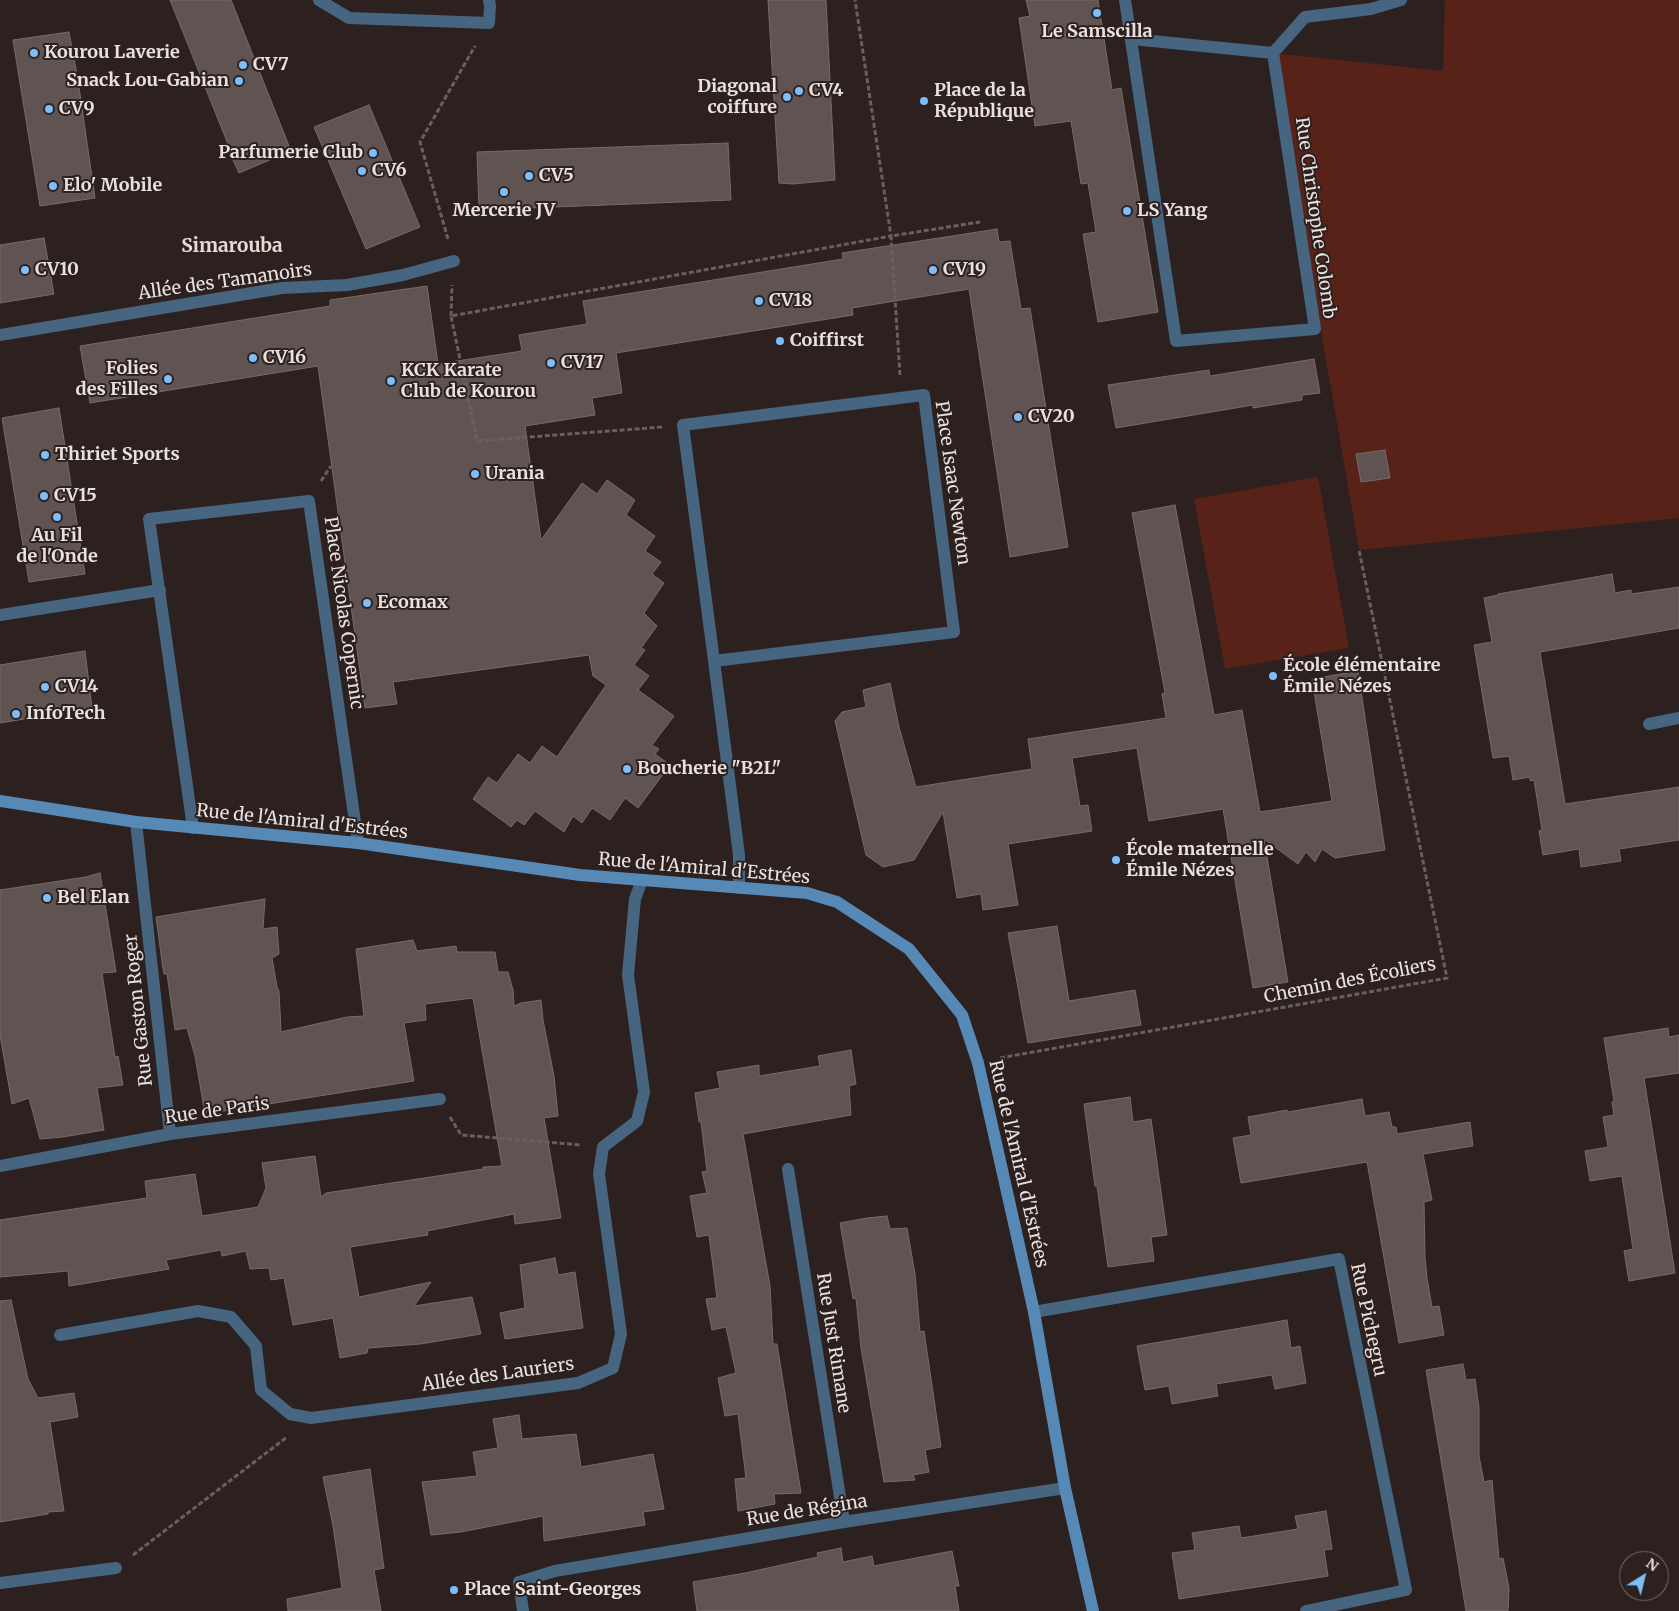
<!DOCTYPE html>
<html>
<head>
<meta charset="utf-8">
<style>
	body { margin:0 }
	#map { position:relative; width:1679px; height:1611px; overflow:hidden; background:#2c211f; font-family:Merriweather,serif }
	canvas { display:block }
	.north { position:absolute; left:1619px; top:1551px; width:50px; height:50px; box-sizing:border-box; background:#2c211f; border:1px solid #786e6c; border-radius:50%; rotate:36deg; font-size:14px; font-weight:700; line-height:20px; text-align:center; color:#e9e1e0 }
	.north::after { content:''; display:block; margin:auto; width:18px; height:22px; background:#7dbef9; clip-path:polygon(50% 0,100% 100%,50% 72%,0 100%) }
</style>
</head>
<body>
<div id="map">
<canvas width="1679" height="1611"></canvas>
<div class="north">N</div>
</div>
<script>
const c = document.querySelector('canvas').getContext('2d');
c.lineJoin = 'round';
function fill(path, color) { c.fillStyle = color; c.fill(path, 'evenodd'); }
const toPath = rows => new Path2D(rows.map(r => 'M' + r).join(''));
function stroke(path, color, width, dash) { c.strokeStyle = color; c.lineWidth = width; c.lineCap = dash ? 'butt' : 'round'; c.setLineDash(dash || []); c.stroke(path); }
function write(font, color, halo, rows, align = 'center') {
  c.font = font + ' Merriweather,serif'; c.lineWidth = 4; c.setLineDash([]); c.textBaseline = 'middle'; c.strokeStyle = halo; c.fillStyle = color; for (const [text, x, y, turn = 0] of rows) {
    c.save(); c.translate(x, y); c.rotate((+turn || 0) * Math.PI / 180); c.textAlign = isNaN(turn) ? turn : align; if (halo) c.strokeText(text, 0, 0); c.fillText(text, 0, 0); c.restore();
  }
}
const green = toPath([
	[1445,0,1679,0,1679,518,1359,550,1273,53,1443,71],
	[1318,477,1349,648,1225,669,1194,499]
]);
const building = toPath([
	[170,0,231,0,291,151,239,173,226,145,228,144,170,0],
	[768,0,826,0,835,180,793,184,779,183,768,0],
	[1026,0,1098,0,1112,90,1121,88,1158,312,1098,322,1083,234,1096,232,1088,183,1081,184,1071,121,1035,126,1019,18,1030,16,1026,0],
	[69,32,78,80,95,198,40,206,13,40,69,32],
	[369,105,420,227,366,249,314,127,369,105],
	[728,143,731,200,479,210,477,152,728,143],
	[997,229,999,242,1010,241,1021,309,1030,308,1068,547,1010,557,969,289,852,308,853,315,616,353,622,393,592,398,595,415,525,426,541,540,582,483,597,494,607,480,635,500,626,515,655,536,645,551,661,562,652,574,664,583,644,613,657,626,641,648,645,650,634,665,649,676,638,690,674,716,652,745,659,749,655,754,670,765,638,808,625,798,610,820,592,808,582,823,573,816,564,832,535,811,524,825,517,820,511,827,473,799,488,777,497,783,518,754,530,763,542,746,557,757,606,685,593,676,589,655,393,682,397,704,365,708,318,366,90,403,80,346,330,306,330,300,427,286,438,364,522,351,519,335,587,324,583,301,843,259,842,253,997,229],
	[44,238,54,294,0,303,0,245,44,238],
	[1314,359,1320,393,1302,395,1302,400,1253,408,1253,405,1116,428,1108,385,1209,370,1210,376,1314,359],
	[59,408,85,574,29,582,2,418,59,408],
	[1385,450,1390,478,1361,482,1356,454,1385,450],
	[1175,505,1214,715,1242,710,1260,812,1332,801,1312,679,1358,671,1385,850,1335,858,1322,849,1315,862,1306,852,1298,864,1264,839,1288,982,1253,988,1223,809,1149,821,1137,748,1072,758,1080,806,1088,805,1092,831,1008,844,1018,905,983,910,981,894,957,898,943,812,914,860,883,867,866,855,835,721,842,712,866,707,863,690,890,683,899,727,916,787,1032,769,1028,739,1166,718,1162,694,1165,693,1132,513,1175,505],
	[1612,574,1615,593,1631,590,1631,594,1679,587,1679,628,1540,652,1565,804,1679,787,1679,840,1619,849,1621,861,1581,867,1579,849,1543,855,1539,831,1542,830,1534,780,1530,781,1530,777,1513,780,1509,756,1493,758,1474,645,1492,642,1484,598,1498,595,1498,594,1612,574],
	[85,651,92,708,0,723,0,665,85,651],
	[100,873,116,972,102,973,115,1057,118,1056,123,1085,97,1088,104,1130,63,1137,40,1139,29,1098,12,1104,0,1035,0,890,86,877,100,873],
	[265,899,263,929,277,927,279,954,272,958,277,987,279,991,281,1032,347,1017,364,1016,356,949,413,940,417,951,456,946,457,952,495,952,498,972,508,972,513,990,514,1006,521,1003,541,1000,543,1020,554,1076,558,1116,544,1118,561,1218,515,1224,514,1214,427,1231,428,1235,350,1247,359,1297,431,1282,414,1306,472,1297,481,1334,420,1344,368,1348,367,1353,340,1358,333,1318,293,1325,284,1278,271,1280,269,1268,250,1269,246,1251,222,1256,221,1250,166,1260,169,1269,82,1284,69,1286,68,1271,0,1277,0,1220,147,1198,145,1181,195,1174,202,1216,258,1207,266,1188,262,1163,315,1156,321,1197,326,1193,483,1169,483,1167,502,1166,473,998,425,1004,426,1020,404,1023,414,1081,205,1114,195,1056,187,1028,175,1030,167,974,164,974,163,969,156,917,265,899],
	[1057,926,1069,1001,1135,990,1141,1025,1028,1043,1008,933,1057,926],
	[1668,1028,1669,1037,1679,1035,1679,1073,1644,1078,1675,1273,1629,1281,1624,1251,1633,1249,1622,1176,1590,1181,1585,1151,1608,1147,1603,1117,1614,1115,1612,1102,1614,1101,1604,1038,1668,1028],
	[851,1050,856,1084,849,1086,851,1115,743,1134,770,1286,773,1344,777,1344,801,1493,774,1494,775,1504,738,1511,735,1479,746,1478,738,1414,725,1416,718,1378,736,1373,726,1327,712,1330,706,1299,717,1298,709,1235,697,1237,690,1196,707,1193,702,1172,707,1171,701,1122,699,1122,695,1093,720,1088,717,1072,759,1065,759,1076,820,1066,818,1056,851,1050],
	[1130,1097,1133,1122,1151,1119,1167,1235,1151,1237,1154,1261,1108,1267,1097,1186,1095,1186,1084,1104,1130,1097],
	[1362,1099,1365,1116,1389,1112,1392,1127,1396,1127,1397,1134,1470,1122,1473,1146,1423,1154,1432,1200,1424,1202,1425,1257,1427,1278,1432,1307,1439,1306,1444,1335,1399,1343,1367,1162,1241,1183,1233,1138,1251,1135,1248,1117,1287,1110,1288,1112,1362,1099],
	[887,1216,890,1229,907,1228,915,1274,920,1332,924,1331,941,1447,925,1450,929,1472,913,1475,915,1480,884,1482,861,1348,856,1298,853,1299,840,1223,867,1218,887,1216],
	[555,1258,558,1275,575,1272,583,1328,505,1339,500,1313,525,1308,520,1265,555,1258],
	[11,1300,28,1379,38,1398,74,1393,78,1417,50,1422,64,1511,48,1512,48,1514,0,1522,0,1301,11,1300],
	[1287,1320,1291,1348,1300,1346,1306,1383,1275,1389,1272,1375,1216,1384,1218,1396,1172,1404,1169,1386,1145,1390,1137,1346,1287,1320],
	[1463,1364,1466,1380,1475,1379,1479,1408,1479,1456,1484,1482,1492,1480,1499,1559,1503,1558,1509,1588,1508,1611,1466,1611,1426,1370,1463,1364],
	[519,1415,522,1439,576,1434,581,1467,653,1454,664,1509,643,1512,645,1525,544,1541,543,1516,461,1532,431,1535,422,1482,477,1476,473,1452,498,1448,493,1419,519,1415],
	[370,1469,384,1568,374,1570,381,1611,288,1611,287,1599,342,1588,333,1526,323,1477,370,1469],
	[1326,1511,1332,1549,1324,1550,1328,1576,1179,1599,1172,1553,1195,1550,1192,1533,1239,1526,1241,1538,1298,1529,1295,1516,1326,1511],
	[841,1548,843,1562,872,1556,874,1566,952,1551,959,1586,955,1586,959,1611,697,1611,693,1582,745,1573,818,1557,817,1553,841,1548]
]);
const path = toPath([
	[448,239,420,142,475,46],
	[451,316,452,285],
	[900,375,891,236,980,222],
	[662,427,477,441,451,316,891,236,855,0],
	[321,481,331,466],
	[1000,1058,1447,978,1359,550],
	[450,1117,461,1135,581,1145],
	[133,1555,287,1437]
]);
const lane = toPath([
	[319,0,349,18,489,23,490,6,489,0],
	[0,615,160,590],
	[193,828,149,519,309,501,358,843]
]);
const street = toPath([
	[1125,0,1176,341,1315,329,1273,53,1132,39],
	[1273,53,1305,17,1371,9,1401,0],
	[0,335,282,288,347,285,403,275,454,261],
	[714,661,683,425,924,395,954,632,714,661,739,855,739,888],
	[1649,724,1679,718],
	[136,822,170,1134],
	[0,1166,170,1134,440,1099],
	[788,1169,844,1522],
	[1034,1312,1339,1259,1406,1590,1306,1611],
	[60,1335,198,1311,231,1317,256,1346,261,1390,290,1414,311,1418,578,1383,613,1368,621,1334,599,1174,603,1147,637,1121,644,1092,628,975,635,899,642,880],
	[0,1583,116,1568],
	[523,1611,519,1582,555,1571,844,1522,1065,1488]
]);
const secondary = toPath([
	[0,801,136,822,358,843,580,875,807,893,837,902,909,949,962,1015,978,1063,1034,1312,1065,1488,1093,1611]
]);
const markers = [
	[1097,13,5,"#7dbef9"],
	[34,53,5,"#7dbef9"],
	[243,65,5,"#7dbef9"],
	[239,81,5,"#7dbef9"],
	[799,91,5,"#7dbef9"],
	[787,97,5,"#7dbef9"],
	[924,101,5,"#7dbef9"],
	[49,109,5,"#7dbef9"],
	[373,153,5,"#7dbef9"],
	[362,171,5,"#7dbef9"],
	[529,176,5,"#7dbef9"],
	[53,186,5,"#7dbef9"],
	[504,192,5,"#7dbef9"],
	[1127,211,5,"#7dbef9"],
	[25,270,5,"#7dbef9"],
	[933,270,5,"#7dbef9"],
	[759,301,5,"#7dbef9"],
	[780,341,5,"#7dbef9"],
	[253,358,5,"#7dbef9"],
	[551,363,5,"#7dbef9"],
	[168,379,5,"#7dbef9"],
	[391,381,5,"#7dbef9"],
	[1018,417,5,"#7dbef9"],
	[45,455,5,"#7dbef9"],
	[475,474,5,"#7dbef9"],
	[44,496,5,"#7dbef9"],
	[57,517,5,"#7dbef9"],
	[367,603,5,"#7dbef9"],
	[1273,676,5,"#7dbef9"],
	[45,687,5,"#7dbef9"],
	[16,714,5,"#7dbef9"],
	[627,769,5,"#7dbef9"],
	[1116,860,5,"#7dbef9"],
	[47,898,5,"#7dbef9"],
	[454,1590,5,"#7dbef9"]
];
const poiNames = [
	["Le Samscilla",1097,32,"center"],
	["Kourou Laverie",44,53],
	["CV7",253,65],
	["Snack Lou-Gabian",229,81,"right"],
	["Diagonal",777,87,"right"],
	["coiffure",777,108,"right"],
	["CV4",809,91],
	["Place de la",934,91],
	["République",934,112],
	["CV9",59,109],
	["Parfumerie Club",363,153,"right"],
	["CV6",372,171],
	["CV5",539,176],
	["Elo' Mobile",63,186],
	["Mercerie JV",504,211,"center"],
	["LS Yang",1137,211],
	["CV10",35,270],
	["CV19",943,270],
	["CV18",769,301],
	["Coiffirst",790,341],
	["CV16",263,358],
	["CV17",561,363],
	["Folies",158,369,"right"],
	["des Filles",158,390,"right"],
	["KCK Karate",401,371],
	["Club de Kourou",401,392],
	["CV20",1028,417],
	["Thiriet Sports",55,455],
	["Urania",485,474],
	["CV15",54,496],
	["Au Fil",57,536,"center"],
	["de l'Onde",57,557,"center"],
	["Ecomax",377,603],
	["École élémentaire",1283,666],
	["Émile Nézes",1283,687],
	["CV14",55,687],
	["InfoTech",26,714],
	["Boucherie \"B2L\"",637,769],
	["École maternelle",1126,850],
	["Émile Nézes",1126,871],
	["Bel Elan",57,898],
	["Place Saint-Georges",464,1590]
];
const streetNames = [
	["Rue Christophe Colomb",1315,218,82],
	["Allée des Tamanoirs",225,282,-8],
	["Place Isaac Newton",952,483,82],
	["Place Nicolas Copernic",343,613,82],
	["Rue de l'Amiral d'Estrées",302,822,6],
	["Rue de l'Amiral d'Estrées",704,869,5],
	["Chemin des Écoliers",1350,981,-11],
	["Rue Gaston Roger",139,1010,-96],
	["Rue de Paris",217,1111,-8],
	["Rue de l'Amiral d'Estrées",1018,1164,77],
	["Rue Pichegru",1368,1320,78],
	["Rue Just Rimane",833,1343,81],
	["Allée des Lauriers",498,1375,-8],
	["Rue de Régina",807,1511,-9]
];
const neighbourhoodNames = [
	["Simarouba",232,247]
];
fill(green, '#582219');
fill(building, '#605452');
stroke(building, '#776b68', 1);
stroke(path, '#695f5d', 3, [5, 2.5]);
stroke(lane, '#466581', 12);
stroke(street, '#466581', 12);
stroke(secondary, '#5789b7', 12);
for (const [x, y, r, color] of markers) { const dot = new Path2D(); dot.arc(x, y, r, 0, 2 * Math.PI); c.fillStyle = color; c.fill(dot); stroke(dot, '#2c211f', 2); }
write('bold 18px', '#e9e1e0', '#2c211f', poiNames, 'left');
write('18px', '#e9e1e0', '#2c211f', streetNames);
write('bold 19px', '#e9dad7', '#2c211f', neighbourhoodNames);
</script>
</body>
</html>
